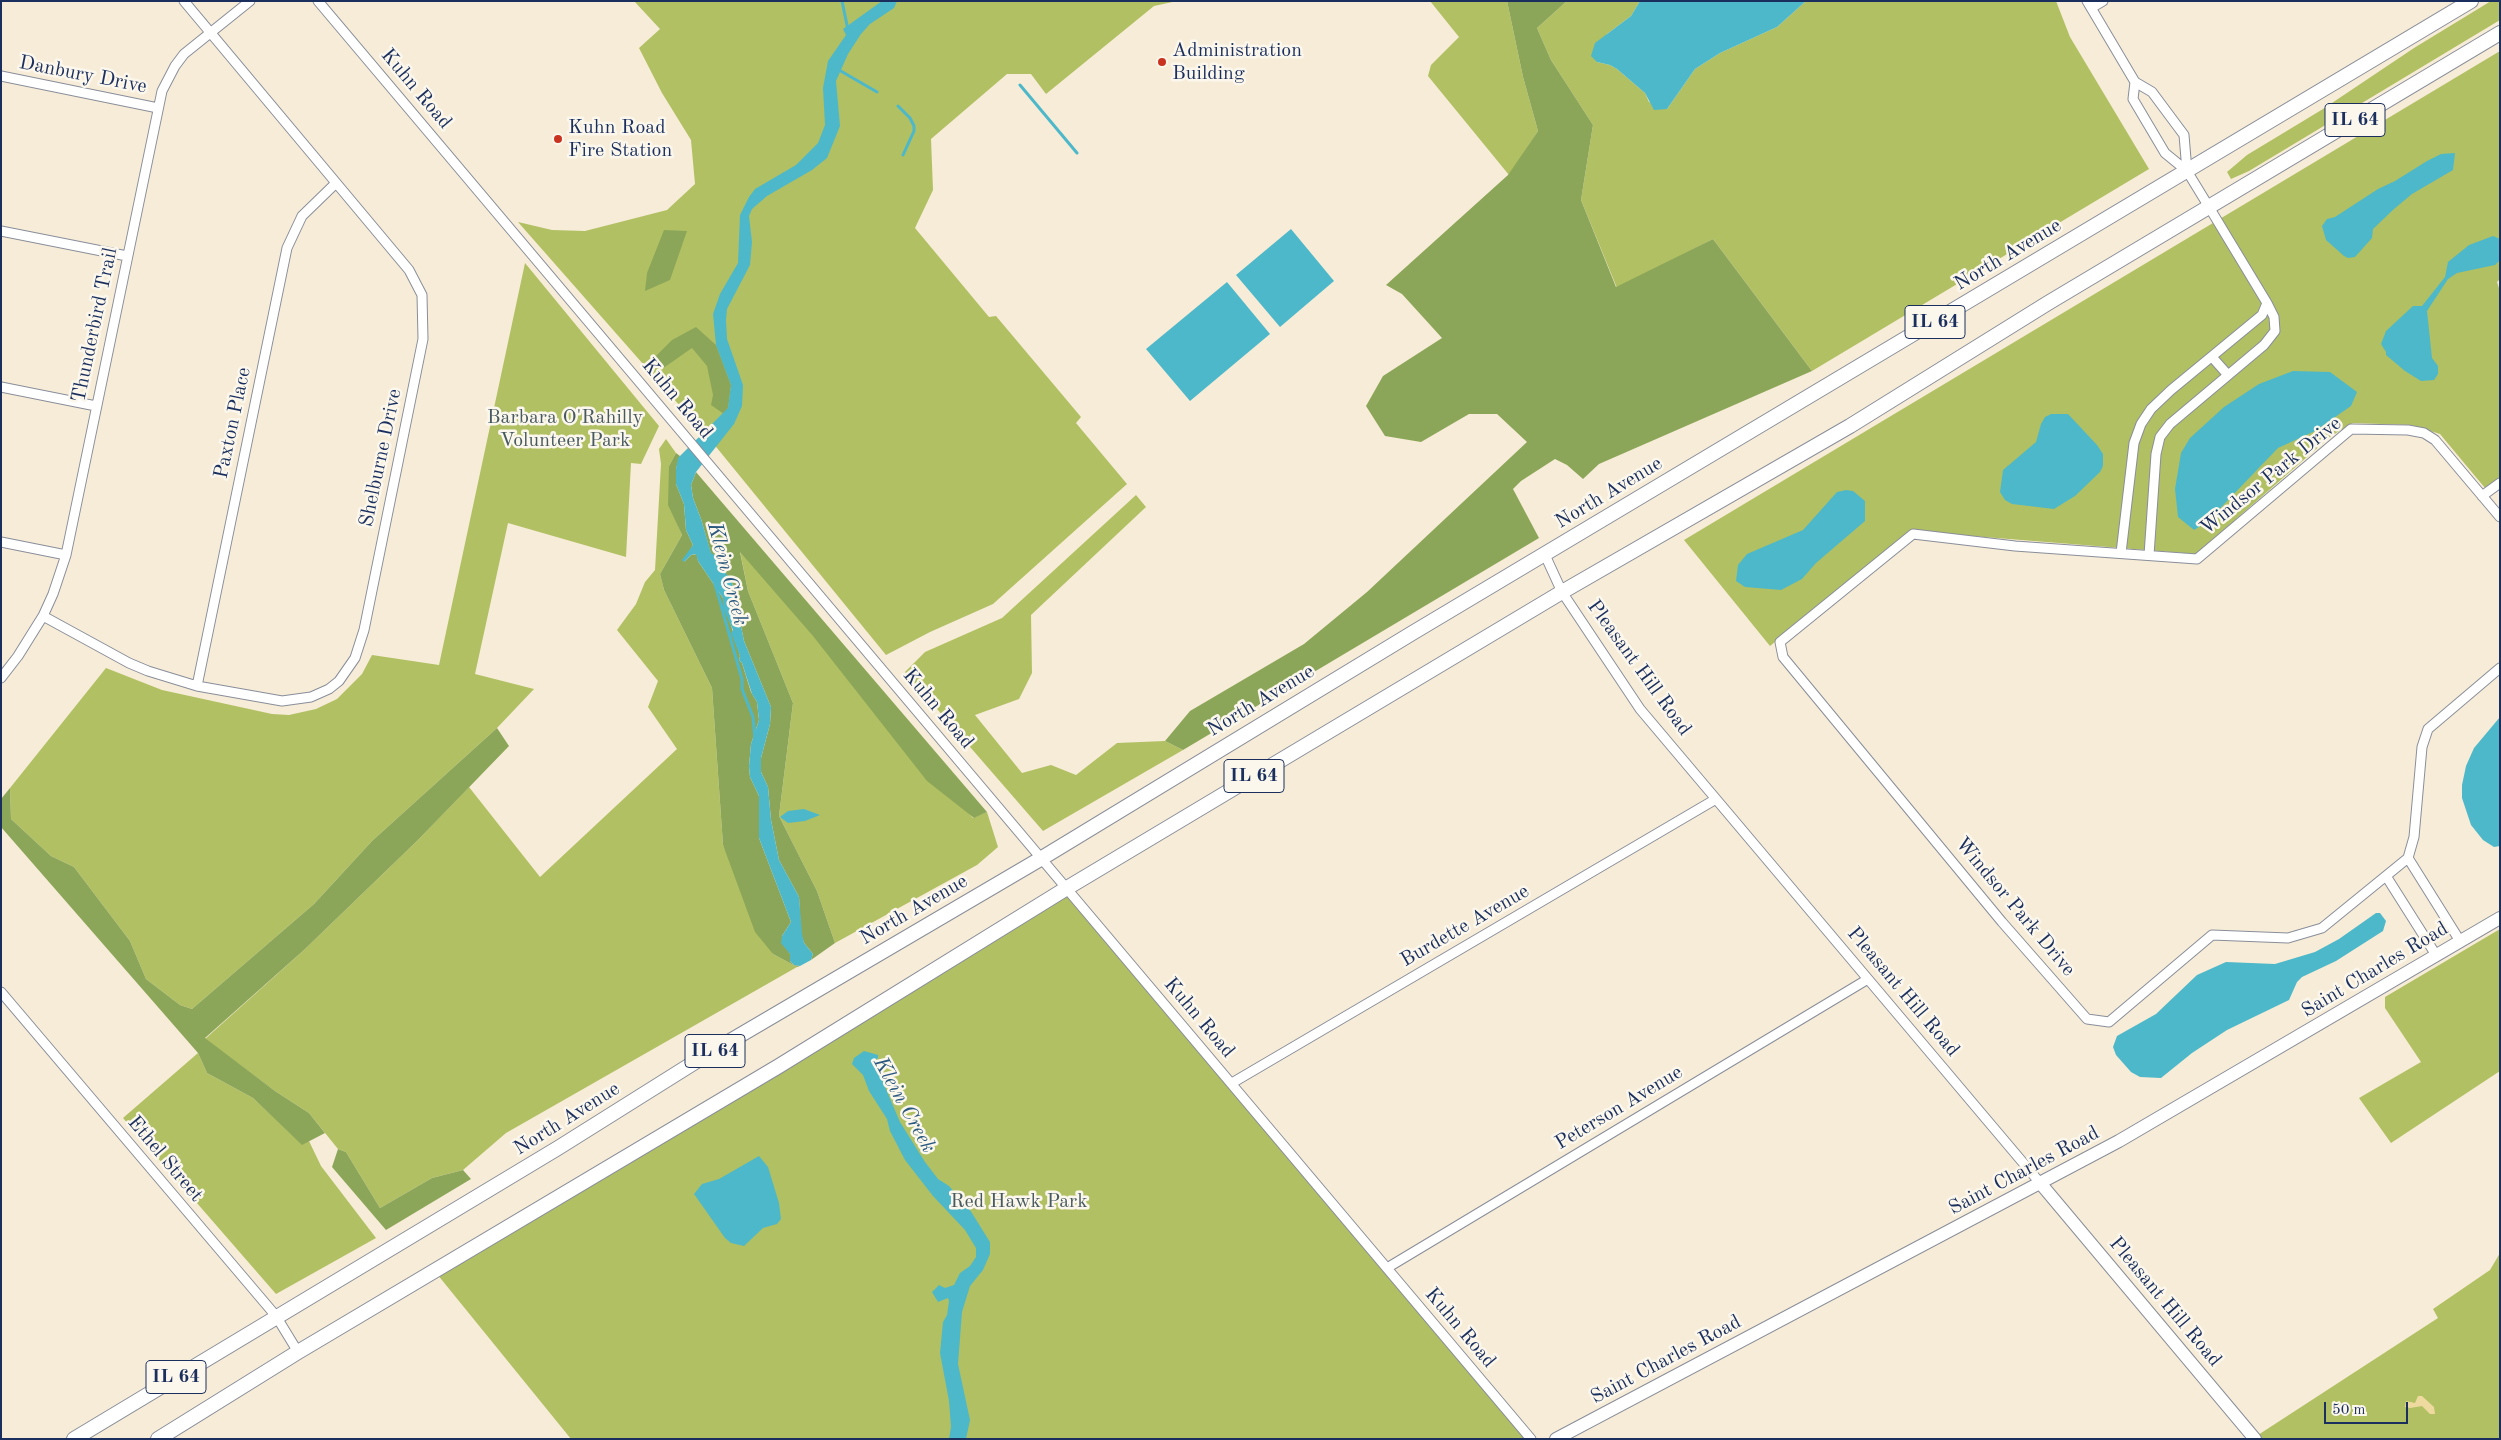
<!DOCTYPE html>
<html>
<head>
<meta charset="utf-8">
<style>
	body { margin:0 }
	#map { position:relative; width:2501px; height:1440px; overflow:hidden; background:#f7ecd7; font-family:"Old Standard TT",serif }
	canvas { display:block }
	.frame { position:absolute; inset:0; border:2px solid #1b2f5e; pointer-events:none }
	.scale { position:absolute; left:2324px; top:1402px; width:84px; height:22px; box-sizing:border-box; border:2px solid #1b2f5e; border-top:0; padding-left:6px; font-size:15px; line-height:18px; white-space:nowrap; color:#1b2f5e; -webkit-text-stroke:4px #fbf7ec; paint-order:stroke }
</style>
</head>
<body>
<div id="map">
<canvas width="2501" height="1440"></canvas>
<div class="frame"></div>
<div class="scale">50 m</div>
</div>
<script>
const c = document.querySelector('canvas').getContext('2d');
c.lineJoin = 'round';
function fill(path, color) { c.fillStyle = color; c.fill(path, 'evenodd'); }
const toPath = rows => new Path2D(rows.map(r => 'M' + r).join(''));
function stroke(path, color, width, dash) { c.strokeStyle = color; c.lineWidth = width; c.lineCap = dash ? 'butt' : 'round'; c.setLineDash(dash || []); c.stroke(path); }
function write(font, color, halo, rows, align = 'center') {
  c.font = font + ' "Old Standard TT",serif'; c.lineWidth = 5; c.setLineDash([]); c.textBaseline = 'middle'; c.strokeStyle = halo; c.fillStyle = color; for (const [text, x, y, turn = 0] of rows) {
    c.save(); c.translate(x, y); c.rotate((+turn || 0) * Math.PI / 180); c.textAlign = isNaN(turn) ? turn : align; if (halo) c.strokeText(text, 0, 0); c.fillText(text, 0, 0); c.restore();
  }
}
const green = toPath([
	[634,1,1177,1,1154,6,1046,94,1031,74,1007,74,931,139,933,190,915,228,989,317,996,316,1081,417,1076,423,1127,484,993,604,930,632,886,655,717,448,518,222,552,230,585,231,667,210,695,184,691,140,662,93,639,48,660,29],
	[1430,1,1507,1,1523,77,1538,131,1509,175,1428,76,1431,65,1459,37],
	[1567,1,1640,1,1631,16,1607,34,1597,62,1610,65,1617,69,1645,93,1649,102,1667,109,1695,69,1720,53,1777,27,1806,1,2056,1,2070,37,2149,169,1812,371,1713,239,1617,288,1581,200,1593,125,1551,60,1537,28],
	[2491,1,2500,1,2500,20,2249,171,2231,179,2227,172,2247,155,2323,109,2414,48],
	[2500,51,2500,279,2497,282,2500,291,2500,480,2485,488,2440,434,2411,425,2353,423,2331,436,2196,554,1909,531,1770,646,1684,540],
	[525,263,659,426,641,464,631,463,626,557,508,523,475,674,534,689,497,728,372,841,314,904,192,1009,180,1005,146,979,130,941,74,867,51,856,11,819,10,788,106,668,162,690,272,714,289,715,316,709,337,699,362,674,372,655,439,665],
	[666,439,676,453,669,466,669,505,682,535,660,574,664,590,712,688,723,845,773,954,797,967,506,1133,463,1170,432,1178,380,1208,346,1152,338,1149,309,1113,275,1091,205,1039,304,950,418,840,469,787,540,877,677,749,648,707,658,681,617,630,636,604,645,582,655,570,661,464,659,449],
	[1136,495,1146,507,1031,615,1032,673,1019,699,975,715,1022,773,1051,765,1076,775,1117,743,1165,741,1183,750,1043,831,905,672,925,652,1002,618],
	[740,551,973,818,987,812,998,847,977,865,835,943,817,891,779,816,793,703,748,591],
	[1069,895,1532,1439,571,1439,437,1274],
	[2500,929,2500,1071,2391,1143,2359,1098,2421,1062,2385,1008,2385,997],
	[198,1053,207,1073,253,1098,302,1144,309,1141,321,1166,376,1238,276,1294,123,1118],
	[2500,1253,2500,1439,2261,1439,2258,1435,2438,1318,2433,1309,2490,1270]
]);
const forest = toPath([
	[1507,1,1567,1,1537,28,1551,60,1593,125,1581,200,1616,287,1713,239,1812,371,1599,464,1583,479,1567,465,1555,459,1521,481,1513,489,1539,538,1183,750,1165,741,1190,711,1304,644,1367,592,1527,442,1497,414,1469,414,1421,442,1385,436,1366,406,1383,376,1442,338,1402,294,1386,285,1508,175,1538,131,1523,77],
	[664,230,687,231,670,280,645,291,647,273],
	[696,327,716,345,731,385,728,408,724,414,711,405,713,395,707,366,692,348,662,369,654,358,672,340],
	[676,453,680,456,676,469,676,484,684,504,686,530,693,545,684,562,691,555,697,554,698,561,723,598,740,656,739,660,742,663,751,692,757,702,759,720,751,744,749,766,750,777,759,796,759,838,791,922,782,936,790,954,790,961,794,965,800,966,797,967,773,954,755,932,723,845,712,688,664,590,660,574,682,535,668,505,669,466],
	[696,472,987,812,974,818,927,781,813,636,740,552,748,591,793,703,779,816,817,891,835,943,811,960,813,954,804,943,801,934,799,897,779,860,771,820,768,787,761,772,761,758,770,724,771,707,744,641,732,583,711,554,701,519,693,498,691,485],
	[497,728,509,746,418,840,304,950,205,1038,275,1091,309,1113,325,1133,302,1145,253,1098,207,1073,198,1053,1,827,1,799,10,788,11,819,51,856,74,867,130,941,146,979,180,1005,192,1009,314,904,372,841],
	[338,1149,346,1152,380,1208,432,1178,463,1170,471,1179,386,1230,332,1167]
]);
const sand = toPath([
	[2418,1396,2422,1396,2434,1407,2435,1414,2430,1414,2422,1406,2410,1408,2405,1407,2406,1401,2415,1403]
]);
const water = toPath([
	[882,1,897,1,894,8,870,24,861,34,848,54,836,81,840,126,827,158,812,170,767,196,752,209,749,216,752,242,750,265,727,309,726,320,727,339,743,385,742,406,734,424,696,472,691,485,693,498,701,519,711,553,718,557,718,561,732,583,744,641,771,707,770,724,761,758,761,772,768,787,771,820,779,860,799,897,802,934,804,943,813,954,811,960,800,966,794,965,790,961,790,954,781,943,782,936,791,922,759,838,759,796,750,777,749,766,751,744,759,720,757,702,752,694,742,663,739,660,740,656,731,633,733,630,723,608,723,598,698,561,696,554,691,555,684,562,682,560,693,545,686,530,684,504,676,484,676,469,678,458,728,408,731,385,716,345,713,314,720,294,738,263,740,215,749,197,755,189,796,165,818,143,825,125,823,88,828,61,846,35,843,29],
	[1640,1,1806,1,1777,27,1720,53,1695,69,1667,109,1654,110,1645,93,1617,69,1610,65,1597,62,1591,56,1595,43,1631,16],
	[2455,153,2453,170,2412,194,2394,209,2373,229,2372,238,2355,257,2348,258,2344,256,2326,240,2322,226,2327,219,2335,217,2378,189,2395,181,2427,161,2441,154],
	[1291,229,1334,281,1280,327,1236,275],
	[2493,236,2500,239,2500,260,2495,265,2457,273,2448,279,2427,311,2432,358,2438,366,2438,374,2434,380,2421,381,2405,371,2386,355,2386,352,2381,344,2386,331,2413,306,2422,306,2445,277,2448,262,2469,245],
	[1227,282,1270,334,1190,401,1146,349],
	[2293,371,2330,372,2357,392,2351,406,2315,431,2278,448,2206,523,2194,530,2178,517,2175,489,2181,453,2190,438,2224,407,2259,384],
	[2051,414,2068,414,2097,445,2103,454,2103,466,2100,472,2075,496,2054,509,2012,504,2005,500,2000,492,2003,470,2036,442,2041,424,2045,417],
	[1846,490,1853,491,1865,501,1865,521,1816,563,1802,579,1781,590,1745,587,1736,581,1738,565,1747,554,1803,530,1837,492],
	[2500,717,2500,846,2494,847,2483,840,2471,825,2462,798,2462,785,2466,766,2474,748],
	[804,809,820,815,805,821,788,823,780,817,788,811],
	[2376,913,2380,913,2386,921,2383,931,2336,961,2302,977,2297,982,2289,1000,2227,1030,2192,1053,2161,1078,2140,1077,2131,1072,2116,1055,2113,1047,2117,1036,2156,1014,2197,975,2226,962,2275,964,2315,952,2339,939],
	[864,1051,878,1055,878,1058,872,1063,880,1075,900,1122,925,1162,938,1179,949,1186,970,1210,990,1242,990,1254,983,1270,970,1286,962,1312,958,1364,970,1420,966,1439,949,1439,951,1427,949,1401,940,1353,943,1322,947,1315,949,1301,948,1298,938,1302,932,1292,939,1285,945,1288,954,1285,960,1273,970,1266,976,1257,976,1248,965,1230,933,1196,905,1160,890,1131,887,1119,869,1091,863,1075,852,1064,854,1058],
	[759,1156,768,1167,779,1203,781,1219,777,1224,763,1228,744,1246,731,1243,725,1238,694,1194,702,1184,719,1179]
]);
const stream = toPath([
	[842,1,848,30],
	[839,70,877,92],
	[1020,85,1077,153],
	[898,106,910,118,914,126,914,131,903,155],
	[715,584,742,679,742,689,753,717,755,740]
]);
const street = toPath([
	[318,1,1531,1439],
	[2087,1,2135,82,2152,92,2184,135,2187,171],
	[2091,8,2103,1],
	[1,76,158,108],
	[2135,82,2133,99,2165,153,2187,171,2209,207,2267,303,2274,317,2275,331,2264,345,2170,424,2160,437,2156,454,2149,555],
	[1,231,127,256],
	[2212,357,2228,375],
	[1,387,96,406],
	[2482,496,2500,483],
	[2500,517,2435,440,2424,433,2408,430,2351,429,2197,559,2015,546,1913,534,1780,642,1783,657,2002,922,2087,1019,2109,1022,2212,935,2288,938,2322,928,2408,858,2414,837,2422,747,2428,729,2500,668],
	[1,542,66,555],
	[2121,553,2134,443,2141,424,2151,409,2171,390,2262,315,2267,303],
	[1545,555,1562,592,1640,709,2041,1184],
	[43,616,129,663,148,671,197,686,282,701,311,697,329,689,339,681,355,658,364,630,423,339,422,295,409,270,184,1],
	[1,678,18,656,43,616,53,594,66,555,162,91,175,66,184,54,250,1],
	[197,686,287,248,302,216,336,183],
	[2408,858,2460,941],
	[2386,876,2436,955],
	[1,992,276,1316,298,1352],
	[1232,1083,1716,799],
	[1387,1268,1868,979]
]);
const secondary = toPath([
	[2041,1184,2255,1439],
	[1556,1439,2119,1141,2500,918]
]);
const primary = toPath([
	[74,1439,558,1148,703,1057,1042,858,1414,632,2471,1],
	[158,1439,298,1352,779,1066,1067,888,1562,592,1850,426,2048,303,2500,33]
]);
const markers = [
	[1162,62,5,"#c8321e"],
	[558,139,5,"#c8321e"]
];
const shields = [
	[2355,120,60],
	[1935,322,60],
	[1254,776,60],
	[715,1051,60],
	[176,1377,60]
];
const shieldNames = [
	["IL 64",2355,120],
	["IL 64",1935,322],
	["IL 64",1254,776],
	["IL 64",715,1051],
	["IL 64",176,1377]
];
const poiNames = [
	["Administration",1172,51],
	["Building",1172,74],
	["Kuhn Road",568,128],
	["Fire Station",568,151]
];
const streetNames = [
	["Danbury Drive",83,75,11],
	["Kuhn Road",416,89,50],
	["North Avenue",2008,255,-31],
	["Thunderbird Trail",95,325,-78],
	["Kuhn Road",677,399,50],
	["Paxton Place",233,423,-78],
	["Shelburne Drive",381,458,-78],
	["Windsor Park Drive",2271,476,-39],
	["North Avenue",1609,493,-31],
	["Pleasant Hill Road",1639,668,54],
	["North Avenue",1261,701,-31],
	["Kuhn Road",938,709,50],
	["Windsor Park Drive",2015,907,50],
	["North Avenue",914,910,-30],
	["Burdette Avenue",1465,926,-30],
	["Saint Charles Road",2375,970,-31],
	["Pleasant Hill Road",1903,992,50],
	["Kuhn Road",1199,1018,50],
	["Peterson Avenue",1619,1108,-31],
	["North Avenue",567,1119,-32],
	["Ethel Street",165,1159,50],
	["Saint Charles Road",2024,1171,-28],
	["Pleasant Hill Road",2165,1302,50],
	["Kuhn Road",1460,1328,50],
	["Saint Charles Road",1666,1360,-28]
];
const parkNames = [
	["Barbara O'Rahilly",565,418],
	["Volunteer Park",565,441],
	["Red Hawk Park",1019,1202]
];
const waterNames = [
	["Klein Creek",727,574,75],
	["Klein Creek",904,1105,61]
];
fill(green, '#b1c063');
fill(forest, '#8ca659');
fill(sand, '#eeda9e');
fill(water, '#4db8ca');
stroke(stream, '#4db8ca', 3);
stroke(street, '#898e9a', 11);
stroke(secondary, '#898e9a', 14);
stroke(primary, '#898e9a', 16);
stroke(street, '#fff', 9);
stroke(secondary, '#fff', 12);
stroke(primary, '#fff', 14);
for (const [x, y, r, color] of markers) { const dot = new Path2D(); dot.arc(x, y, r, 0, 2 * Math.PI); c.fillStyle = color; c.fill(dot); stroke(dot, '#fbf7ec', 2); }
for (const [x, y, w] of shields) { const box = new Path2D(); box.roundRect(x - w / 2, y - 16.5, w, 33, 4); c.fillStyle = '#fbf7ec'; c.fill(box); stroke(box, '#1b2f5e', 1); }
write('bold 19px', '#1b2f5e', null, shieldNames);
write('20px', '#1b2f5e', '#fbf7ec', poiNames, 'left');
write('20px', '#1b2f5e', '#fbf7ec', streetNames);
write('20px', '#485a60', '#fbf7ec', parkNames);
write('italic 21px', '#2a587e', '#fbf7ec', waterNames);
</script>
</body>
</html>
